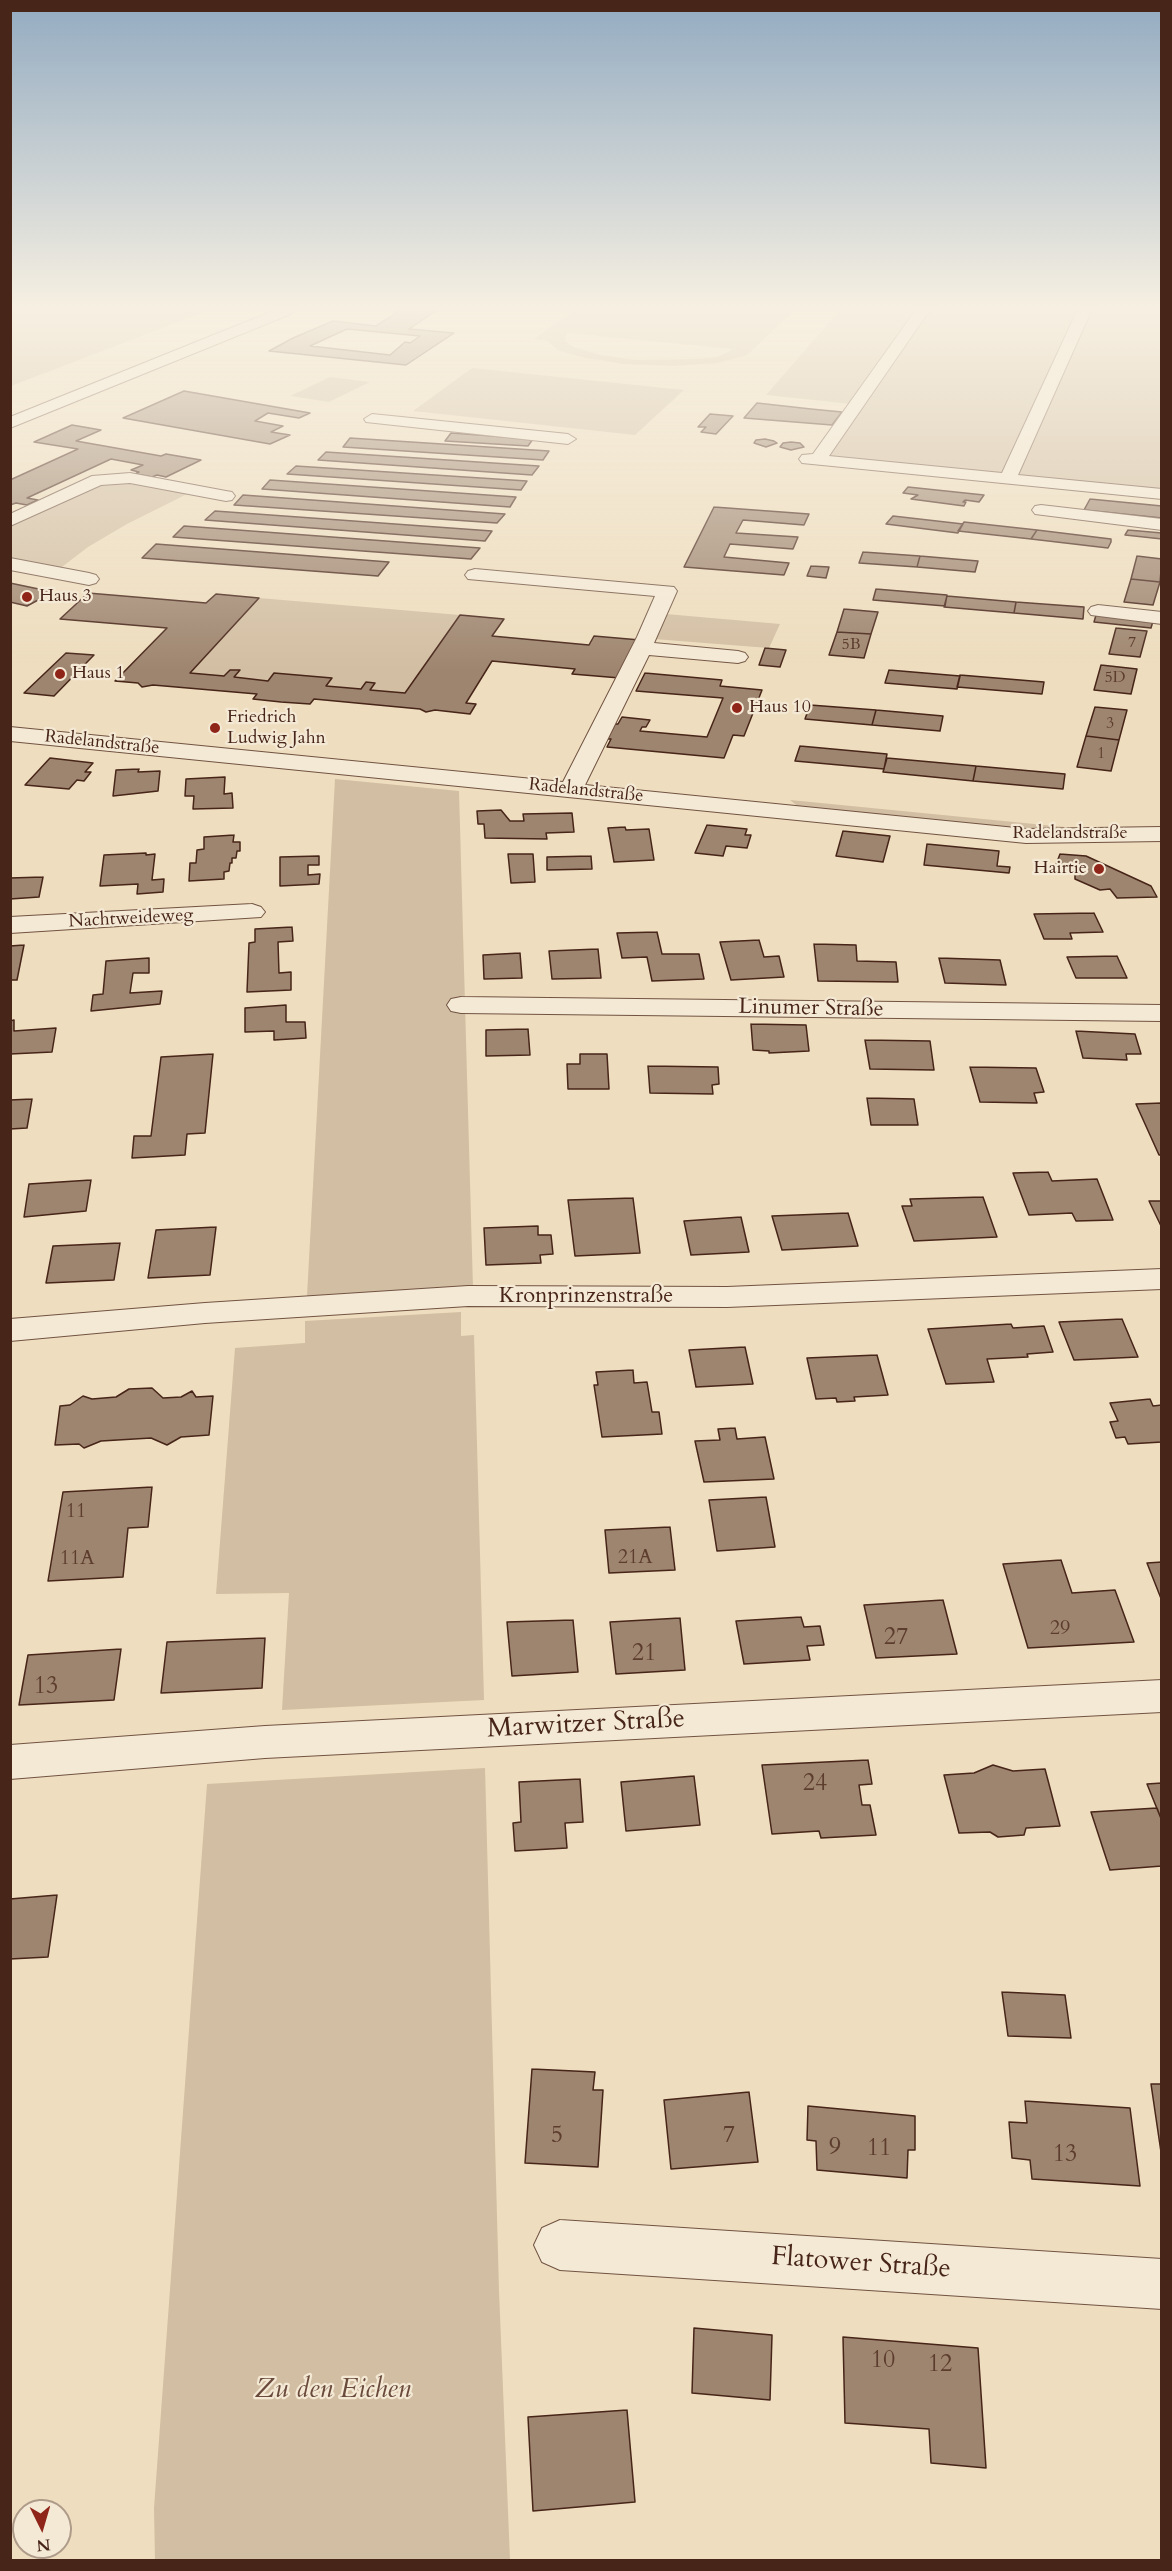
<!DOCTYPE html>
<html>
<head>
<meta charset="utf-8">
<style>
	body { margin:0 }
	#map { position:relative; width:1172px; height:2571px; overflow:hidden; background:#eeddbe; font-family:Cardo,serif }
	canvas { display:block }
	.frame { position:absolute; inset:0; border:12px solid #472519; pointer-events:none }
	.north { position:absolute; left:12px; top:2499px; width:60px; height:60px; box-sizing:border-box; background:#f4e9d5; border:2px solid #af9b8a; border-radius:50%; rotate:175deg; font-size:16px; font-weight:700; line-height:24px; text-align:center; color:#472519 }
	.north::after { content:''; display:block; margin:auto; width:21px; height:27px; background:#8f2418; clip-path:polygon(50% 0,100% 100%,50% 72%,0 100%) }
</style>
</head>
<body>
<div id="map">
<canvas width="1172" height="2571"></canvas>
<div class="frame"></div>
<div class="north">N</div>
</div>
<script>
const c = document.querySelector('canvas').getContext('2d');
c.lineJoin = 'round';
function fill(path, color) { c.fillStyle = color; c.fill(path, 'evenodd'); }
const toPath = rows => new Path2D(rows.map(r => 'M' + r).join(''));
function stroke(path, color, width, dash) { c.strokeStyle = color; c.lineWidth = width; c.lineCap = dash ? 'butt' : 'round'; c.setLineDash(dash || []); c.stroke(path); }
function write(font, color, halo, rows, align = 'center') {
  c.font = font + ' Cardo,serif'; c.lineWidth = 4.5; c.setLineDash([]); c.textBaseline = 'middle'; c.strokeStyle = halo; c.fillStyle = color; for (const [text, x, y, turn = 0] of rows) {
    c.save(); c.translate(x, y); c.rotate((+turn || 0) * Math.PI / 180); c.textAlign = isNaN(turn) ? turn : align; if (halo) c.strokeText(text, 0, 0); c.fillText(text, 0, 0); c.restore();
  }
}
const green = toPath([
	[11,311,207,311,11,386],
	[573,311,794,311,747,355,718,363,675,366,623,364,586,358,559,351,547,341,534,339],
	[568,333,732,349,732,350,717,357,699,359,636,360,601,355,574,347,566,342,565,337],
	[839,311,1161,311,1161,491,826,456,861,405,766,395],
	[472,368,684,390,635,435,413,411],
	[330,377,370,382,329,402,290,396],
	[121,481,189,493,127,524,88,547,58,570,11,560,11,526,91,488,104,483],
	[259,598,460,615,405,693,326,686,275,673,268,681,234,677,239,671,230,670,224,676,190,673],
	[666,614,780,624,769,648,654,639],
	[335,779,459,791,473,1289,307,1296],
	[790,800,1085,829,1024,830,800,808],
	[461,1312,461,1336,474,1335,484,1700,282,1710,289,1593,216,1594,235,1348,305,1343,305,1321],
	[485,1768,499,2291,510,2560,155,2560,154,2508,207,1784]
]);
const building = toPath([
	[399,311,436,311,409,329,454,333,406,365,269,351,293,338,333,321,376,326,399,311],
	[347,329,420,336,410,343,405,342,390,355,310,346,347,329],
	[184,391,310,413,299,418,268,413,255,421,283,426,271,432,290,435,270,444,123,418,184,391],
	[757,403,811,409,842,412,832,425,744,418,757,403],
	[710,414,733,416,716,434,701,432,706,427,698,427,710,414],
	[72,425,101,430,76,441,161,456,166,454,201,460,166,477,157,475,152,477,135,474,139,472,131,470,143,465,111,459,27,498,38,500,27,505,16,503,10,505,10,480,78,449,34,442,72,425],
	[451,433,533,439,528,446,445,441,451,433],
	[350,438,549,451,543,460,343,447,350,438],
	[765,439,774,441,777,443,766,447,754,443,756,440,765,439],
	[791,442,800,443,804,447,791,450,780,447,783,443,791,442],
	[326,452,539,466,532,475,318,460,326,452],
	[296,466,527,481,521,490,287,474,296,466],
	[270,480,516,497,510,507,262,489,270,480],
	[908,487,984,495,979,502,965,500,963,502,966,502,964,506,911,499,918,495,903,493,908,487],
	[243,495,505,514,497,523,234,505,243,495],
	[1090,499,1162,506,1162,518,1084,510,1090,499],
	[714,507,809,514,804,525,743,520,736,533,798,537,793,549,730,544,724,557,789,563,784,575,684,567,714,507],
	[215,511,492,531,485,541,205,520,215,511],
	[893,516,963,524,958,533,886,524,893,516],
	[964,522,1037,530,1031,539,958,531,964,522],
	[184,526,480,548,471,559,173,537,184,526],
	[1037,530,1111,539,1111,542,1108,548,1031,539,1037,530],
	[1128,530,1162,533,1162,539,1125,535,1128,530],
	[156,544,389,562,378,576,142,558,156,544],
	[863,552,920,556,917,567,859,563,863,552],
	[920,556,978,561,975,572,917,567,920,556],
	[1137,556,1162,559,1160,582,1131,579,1137,556],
	[811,566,829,567,826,578,807,576,811,566],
	[1131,579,1160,582,1153,605,1124,602,1131,579],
	[10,583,53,592,27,606,10,602,10,583],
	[876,589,947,595,945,606,873,600,876,589],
	[88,593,206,603,216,594,259,598,190,673,224,676,230,670,240,670,234,677,268,681,274,673,332,678,326,686,361,689,366,682,375,683,370,690,405,693,460,615,504,619,492,636,589,645,594,636,640,640,620,678,572,674,575,669,492,661,466,703,476,704,470,714,435,710,426,712,420,709,314,699,310,704,281,702,253,699,257,694,153,685,142,687,138,683,115,681,167,628,60,619,88,593],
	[947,596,1016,602,1014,613,944,607,947,596],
	[1016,602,1084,607,1083,619,1014,613,1016,602],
	[844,609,878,612,871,634,837,632,844,609],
	[1096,615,1153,621,1151,628,1094,622,1096,615],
	[1116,628,1147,631,1140,657,1109,654,1116,628],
	[837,632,871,634,864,658,829,655,837,632],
	[765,648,786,650,780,667,759,665,765,648],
	[66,653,94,655,54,696,24,693,66,653],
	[1101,665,1137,669,1131,694,1094,690,1101,665],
	[889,670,960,676,957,689,885,683,889,670],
	[645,673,722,680,720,686,762,690,744,736,733,735,724,758,607,747,611,739,607,739,615,724,618,724,622,717,650,720,646,727,642,727,640,731,707,737,723,698,636,691,645,673],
	[960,675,1044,682,1042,694,957,687,960,675],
	[810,705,876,710,872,725,805,719,810,705],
	[1095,707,1127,710,1119,740,1086,736,1095,707],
	[876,710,943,716,940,731,872,725,876,710],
	[1086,736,1119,740,1111,771,1077,767,1086,736],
	[800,746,887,754,884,769,795,761,800,746],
	[50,758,93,763,85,772,91,772,84,781,77,780,69,789,25,785,50,758],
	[887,758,976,766,973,781,883,772,887,758],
	[976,766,1065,774,1063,789,973,781,976,766],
	[139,769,138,772,160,771,158,791,113,796,116,770,139,769],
	[225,777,224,794,232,793,233,808,193,809,194,796,185,796,186,779,225,777],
	[501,810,510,821,524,821,523,814,572,813,574,832,546,833,547,839,485,838,484,824,478,824,477,811,501,810],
	[707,825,747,829,745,835,751,835,747,848,726,846,723,856,695,853,707,825],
	[625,827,626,830,649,829,654,860,614,862,608,828,625,827],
	[843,831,890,836,883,862,836,856,843,831],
	[234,835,233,842,240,842,240,851,237,851,236,858,232,858,232,863,230,863,229,871,224,872,224,879,189,881,190,863,196,863,197,850,204,849,204,837,234,835],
	[927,844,999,851,997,866,1010,867,1009,873,924,865,927,844],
	[146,853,146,855,155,854,152,880,164,879,163,892,137,894,138,884,100,886,104,855,146,853],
	[508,854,533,854,535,882,511,883,508,854],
	[1060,854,1086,856,1151,886,1157,897,1117,898,1110,889,1100,890,1075,879,1075,874,1054,870,1060,854],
	[319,856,319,865,308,865,308,875,320,874,319,884,280,886,280,857,319,856],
	[591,856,592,869,547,870,547,857,591,856],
	[43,877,39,897,10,899,10,878,43,877],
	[1094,913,1103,932,1070,933,1072,939,1044,939,1034,914,1094,913],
	[292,927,293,941,278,942,279,973,291,972,291,990,247,992,249,943,255,942,255,929,292,927],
	[657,932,662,954,699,954,704,979,652,981,647,957,622,958,617,933,657,932],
	[759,940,764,957,779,956,784,977,731,980,720,942,759,940],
	[814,944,856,945,857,961,896,962,898,982,818,981,814,944],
	[24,945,17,980,10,980,10,946,24,945],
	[598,949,601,978,552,979,549,951,598,949],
	[520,953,522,978,484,979,483,955,520,953],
	[1117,956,1127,978,1076,978,1067,957,1117,956],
	[149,958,149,973,133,973,130,993,162,991,160,1004,91,1011,93,995,103,994,106,961,149,958],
	[939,958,1000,960,1006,985,945,983,939,958],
	[286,1005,286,1022,305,1022,306,1038,274,1040,274,1031,245,1032,245,1008,286,1005],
	[14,1020,14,1031,56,1028,52,1052,10,1054,10,1021,14,1020],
	[751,1024,806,1025,809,1051,769,1053,769,1051,753,1050,751,1024],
	[528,1029,530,1055,486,1056,486,1030,528,1029],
	[1076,1031,1135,1034,1141,1054,1126,1054,1127,1060,1083,1058,1076,1031],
	[865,1040,930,1041,934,1070,870,1069,865,1040],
	[213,1054,205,1133,187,1134,185,1155,132,1158,134,1136,151,1136,161,1057,213,1054],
	[580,1054,607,1054,609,1089,568,1089,567,1064,580,1064,580,1054],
	[648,1066,718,1067,719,1084,712,1085,713,1094,650,1093,648,1066],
	[970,1067,1036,1068,1044,1092,1034,1093,1037,1103,980,1102,970,1067],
	[867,1098,914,1099,918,1125,871,1125,867,1098],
	[32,1099,27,1128,10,1129,10,1100,32,1099],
	[1162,1103,1162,1155,1159,1155,1136,1104,1162,1103],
	[1048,1172,1052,1181,1097,1179,1113,1220,1076,1221,1072,1213,1029,1215,1013,1173,1048,1172],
	[91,1180,86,1211,24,1217,29,1184,91,1180],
	[983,1197,997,1237,914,1241,902,1206,912,1206,910,1199,983,1197],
	[633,1198,640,1253,575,1256,568,1200,633,1198],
	[1149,1201,1162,1201,1162,1228,1149,1201],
	[848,1213,858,1246,782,1250,772,1216,848,1213],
	[741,1217,749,1252,691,1255,684,1221,741,1217],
	[538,1226,538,1235,551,1235,553,1254,540,1255,541,1263,486,1265,484,1228,538,1226],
	[216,1227,210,1275,148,1278,156,1230,216,1227],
	[120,1243,114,1280,46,1283,53,1246,120,1243],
	[1122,1319,1138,1357,1074,1360,1059,1322,1122,1319],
	[1011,1324,1013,1328,1044,1326,1053,1352,1027,1354,1028,1357,987,1359,994,1382,946,1384,928,1329,1011,1324],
	[745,1347,753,1384,696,1387,689,1350,745,1347],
	[877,1355,888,1395,854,1397,855,1401,837,1402,836,1398,816,1399,807,1358,877,1355],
	[633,1370,634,1383,647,1382,652,1412,659,1412,662,1434,602,1437,594,1385,598,1385,596,1372,633,1370],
	[152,1388,163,1398,181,1397,192,1391,196,1397,213,1396,209,1435,181,1437,167,1445,151,1438,101,1441,84,1448,79,1444,55,1445,60,1406,70,1405,83,1396,92,1399,116,1397,129,1389,152,1388],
	[1150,1399,1153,1406,1162,1405,1162,1442,1128,1444,1125,1437,1116,1438,1110,1422,1118,1421,1110,1403,1150,1399],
	[735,1428,737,1439,765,1437,774,1479,704,1482,695,1441,720,1440,718,1429,735,1428],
	[152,1487,148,1527,128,1528,123,1577,48,1581,63,1492,152,1487],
	[766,1497,775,1547,717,1551,709,1500,766,1497],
	[670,1527,675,1570,609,1573,605,1530,670,1527],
	[1061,1560,1072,1593,1115,1590,1134,1642,1028,1648,1003,1564,1061,1560],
	[1162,1562,1162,1601,1147,1563,1162,1562],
	[943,1600,957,1654,876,1658,864,1605,943,1600],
	[801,1617,804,1627,820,1626,824,1645,807,1646,810,1660,744,1664,736,1621,801,1617],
	[680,1618,685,1670,616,1674,610,1622,680,1618],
	[573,1620,578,1672,512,1676,507,1622,573,1620],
	[265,1638,262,1688,161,1693,167,1642,265,1638],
	[121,1649,114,1700,19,1705,28,1655,121,1649],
	[868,1760,872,1784,859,1785,862,1805,870,1805,876,1835,821,1838,819,1831,772,1834,762,1765,868,1760],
	[993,1765,1013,1771,1045,1769,1060,1826,1026,1828,1024,1835,998,1837,990,1832,959,1833,944,1775,974,1773,993,1765],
	[694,1776,700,1825,626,1831,621,1782,694,1776],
	[580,1779,583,1822,565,1823,567,1848,515,1851,513,1823,521,1822,519,1782,580,1779],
	[1162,1783,1162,1821,1147,1784,1162,1783],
	[1157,1808,1162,1821,1162,1866,1110,1870,1091,1812,1157,1808],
	[57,1895,48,1957,10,1959,10,1899,57,1895],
	[1002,1992,1065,1995,1071,2038,1008,2036,1002,1992],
	[532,2069,595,2072,593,2090,603,2090,598,2167,525,2163,532,2069],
	[1151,2084,1162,2084,1162,2159,1151,2084],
	[749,2092,758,2162,671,2169,664,2100,749,2092],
	[1025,2101,1130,2108,1140,2186,1032,2179,1030,2160,1012,2158,1009,2122,1027,2123,1025,2101],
	[808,2106,915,2116,915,2150,908,2150,907,2178,817,2170,816,2141,807,2140,808,2106],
	[694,2328,772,2335,770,2400,692,2393,694,2328],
	[843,2337,978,2348,986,2468,931,2463,929,2429,845,2423,843,2337],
	[627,2410,635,2502,533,2511,528,2417,627,2410]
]);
const minor = toPath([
	[273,311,293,311,291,314,10,428,10,417,273,311],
	[915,311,929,311,829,456,1002,473,1077,311,1091,311,1018,475,1162,489,1162,499,802,463,799,459,802,455,813,454,915,311],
	[372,414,568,434,576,439,568,444,366,422,364,419,372,414],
	[130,473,226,491,232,492,235,496,232,500,226,501,130,483,101,485,10,526,10,514,92,476,130,473],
	[1041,505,1162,519,1162,530,1035,514,1032,510,1035,506,1041,505],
	[10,558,89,573,96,575,99,579,96,583,89,585,10,570,10,558],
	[475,569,674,587,677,591,654,643,738,651,745,653,748,657,745,661,738,663,649,655,585,785,1026,829,1162,827,1162,841,1026,843,10,741,10,727,563,782,637,637,655,596,468,579,465,575,468,571,475,569],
	[1098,605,1162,612,1162,624,1091,615,1088,611,1091,607,1098,605],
	[252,904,261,907,265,912,261,917,10,933,10,917,252,904],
	[461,997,1162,1005,1162,1021,461,1013,451,1011,447,1005,451,999,461,997],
	[1162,1269,1162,1289,727,1307,468,1306,205,1323,10,1341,10,1319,205,1303,468,1286,727,1287,1162,1269],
	[1162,1680,1162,1712,265,1758,10,1779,10,1745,265,1726,1162,1680],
	[560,2220,1162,2259,1162,2309,560,2270,542,2262,534,2245,542,2228,560,2220]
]);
const markers = [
	[27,597,6,"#8f2418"],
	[60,674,6,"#8f2418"],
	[737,708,6,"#8f2418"],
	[215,728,6,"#8f2418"],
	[1099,869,6,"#8f2418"]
];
const farNumbernames = [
	["7",1132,643],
	["5B",851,645],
	["5D",1115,678],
	["3",1110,724],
	["1",1101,754]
];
const farPoinames = [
	["Haus 3",39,597],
	["Haus 1",72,674],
	["Haus 10",749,708],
	["Friedrich",227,718],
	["Ludwig Jahn",227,739],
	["Hairtie",1087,869,"right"]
];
const farStreetnames = [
	["Radelandstraße",102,743,6],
	["Radelandstraße",586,791,6],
	["Radelandstraße",1070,834],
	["Nachtweideweg",131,919,-3]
];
const numberNames = [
	["11",76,1512],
	["21A",635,1558],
	["11A",77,1559],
	["29",1060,1629]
];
const streetNames = [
	["Linumer Straße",811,1009,1],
	["Kronprinzenstraße",586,1297]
];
const nearNumbernames = [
	["27",896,1638],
	["21",644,1654],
	["13",46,1687],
	["24",815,1784],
	["5",557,2136],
	["7",729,2136],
	["9",835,2148],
	["11",879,2149],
	["13",1065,2155],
	["10",883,2361],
	["12",940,2365]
];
const nearStreetnames = [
	["Marwitzer Straße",586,1725,-3],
	["Flatower Straße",861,2264,4]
];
const nearParknames = [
	["Zu den Eichen",333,2391]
];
fill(green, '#d2bea2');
fill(building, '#9e856f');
stroke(building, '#472519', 1.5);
stroke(minor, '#715342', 2);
fill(minor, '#f4e9d5');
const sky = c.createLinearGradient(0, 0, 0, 671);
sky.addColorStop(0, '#93abc1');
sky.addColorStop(0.46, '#f7f0e2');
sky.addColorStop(1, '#f7f0e200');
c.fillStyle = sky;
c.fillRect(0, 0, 1172, 671);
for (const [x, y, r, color] of markers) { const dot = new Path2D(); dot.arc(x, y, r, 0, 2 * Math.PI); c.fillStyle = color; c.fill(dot); stroke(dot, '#f4e9d5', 2); }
write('16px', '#5d3d2e', null, farNumbernames);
write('18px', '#472519', '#f4e9d5', farPoinames, 'left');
write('18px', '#472519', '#f4e9d5', farStreetnames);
write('20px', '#5d3d2e', null, numberNames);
write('22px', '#472519', '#f4e9d5', streetNames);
write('24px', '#5d3d2e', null, nearNumbernames);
write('27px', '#472519', '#f4e9d5', nearStreetnames);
write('italic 27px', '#6a4b3b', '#f4e9d5', nearParknames);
</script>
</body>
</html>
